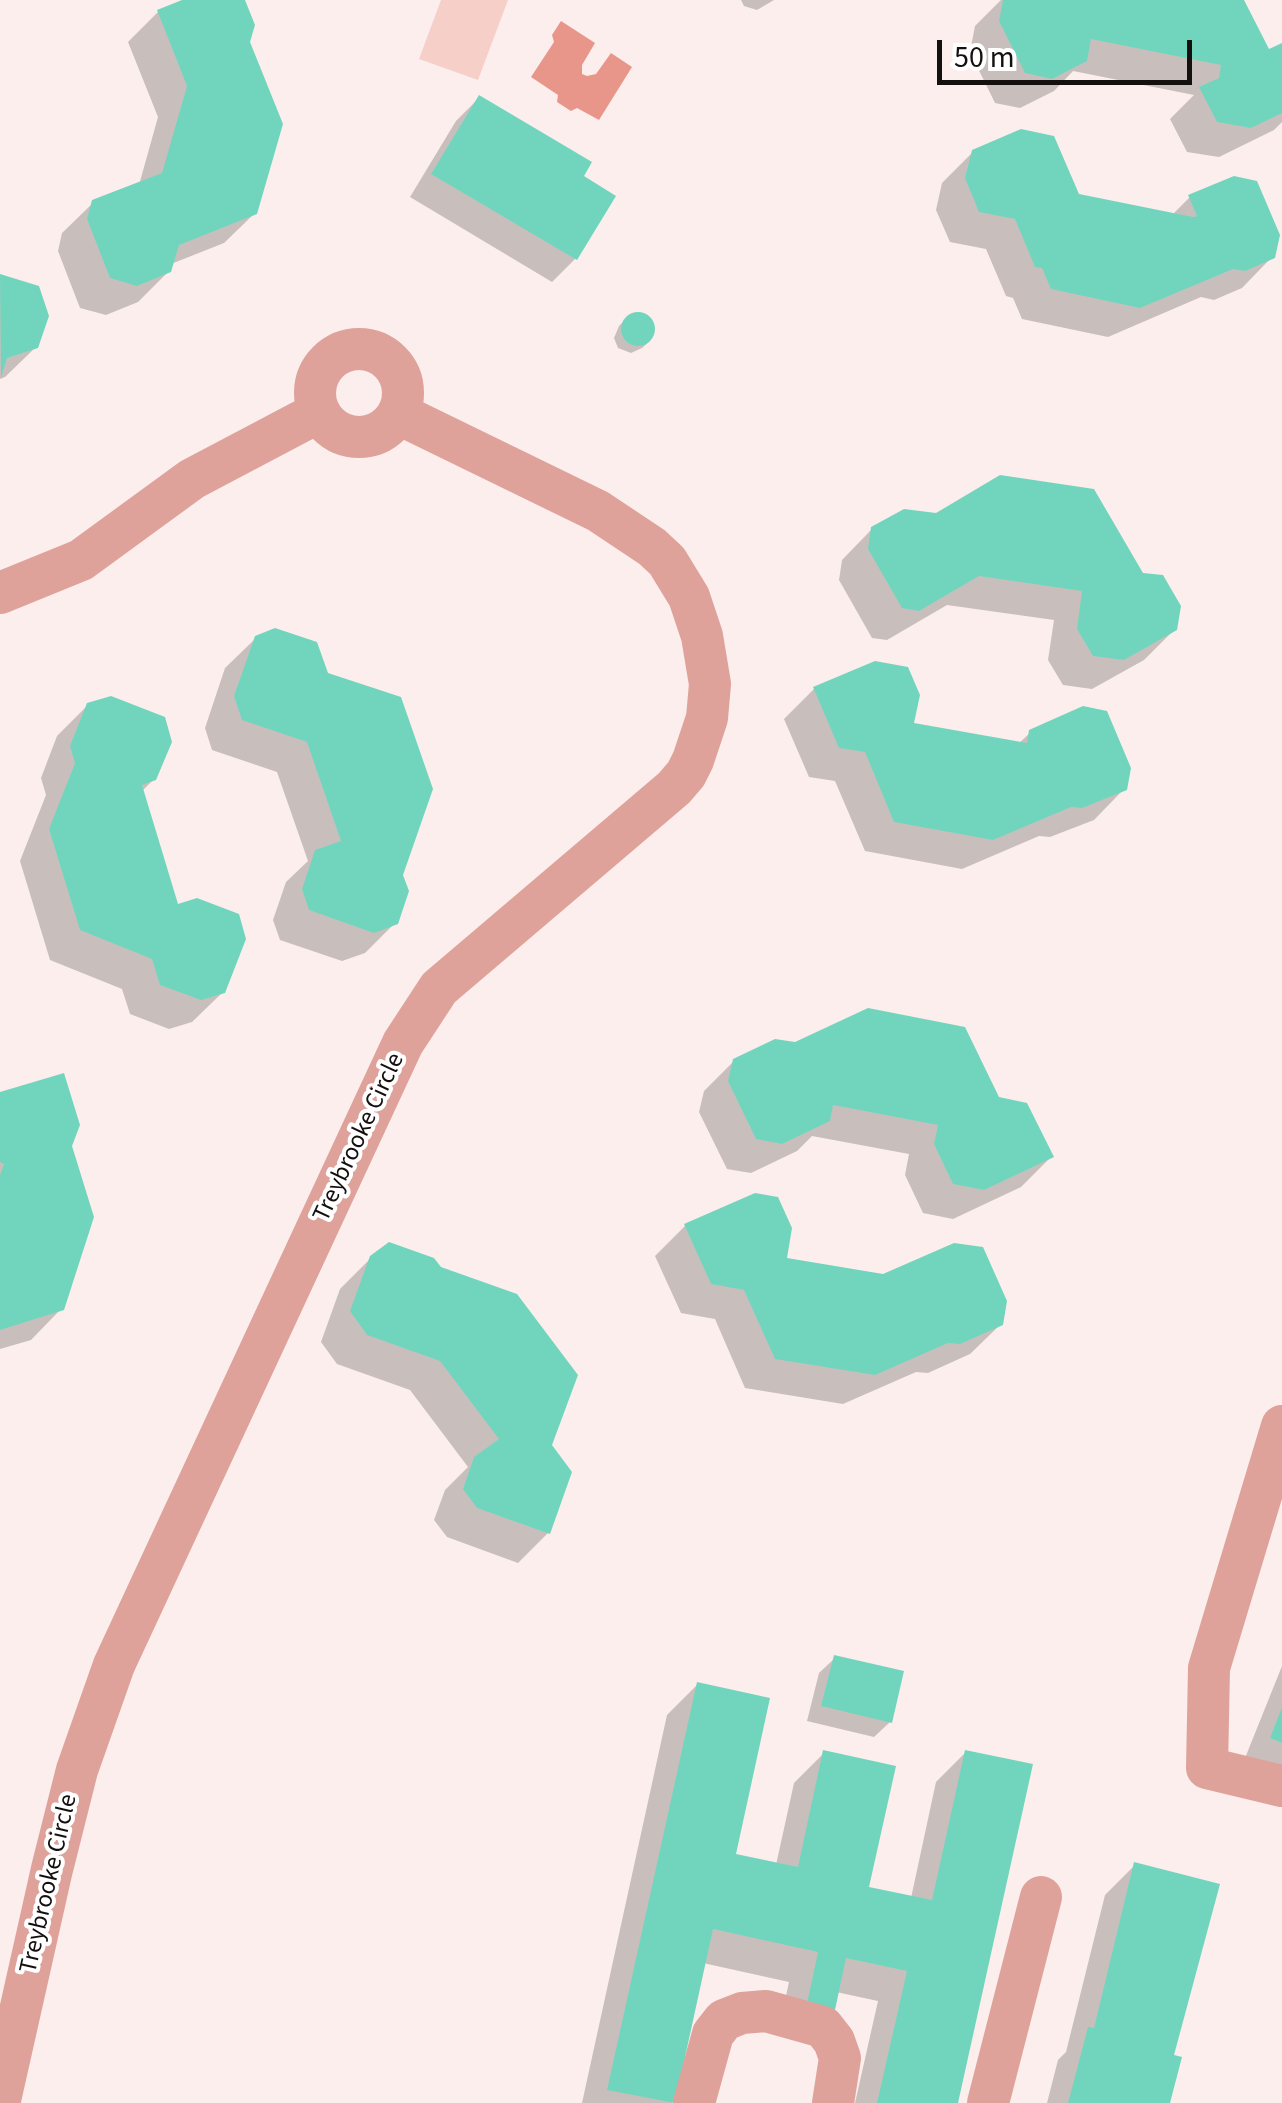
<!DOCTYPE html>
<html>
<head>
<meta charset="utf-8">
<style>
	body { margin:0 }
	#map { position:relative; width:1282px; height:2103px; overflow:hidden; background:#fbeeec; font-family:"Source Sans 3",sans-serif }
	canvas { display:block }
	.scale { position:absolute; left:937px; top:40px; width:255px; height:45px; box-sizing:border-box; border:5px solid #141010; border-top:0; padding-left:12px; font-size:30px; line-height:35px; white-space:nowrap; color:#141010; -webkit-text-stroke:8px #fff; paint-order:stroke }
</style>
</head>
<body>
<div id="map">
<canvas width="1282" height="2103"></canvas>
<div class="scale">50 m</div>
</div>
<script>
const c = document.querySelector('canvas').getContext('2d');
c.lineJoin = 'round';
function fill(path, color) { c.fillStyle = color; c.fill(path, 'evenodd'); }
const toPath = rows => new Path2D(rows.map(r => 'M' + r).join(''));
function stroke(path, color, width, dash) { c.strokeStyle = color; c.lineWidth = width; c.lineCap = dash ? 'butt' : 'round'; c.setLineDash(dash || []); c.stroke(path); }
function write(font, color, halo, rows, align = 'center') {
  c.font = font + ' "Source Sans 3",sans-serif'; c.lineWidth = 8; c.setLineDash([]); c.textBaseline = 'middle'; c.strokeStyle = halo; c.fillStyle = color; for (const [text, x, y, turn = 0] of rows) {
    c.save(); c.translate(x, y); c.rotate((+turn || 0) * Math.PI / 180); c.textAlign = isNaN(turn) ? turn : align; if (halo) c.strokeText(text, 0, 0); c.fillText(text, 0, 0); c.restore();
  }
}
const green = toPath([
	[441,0,508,0,478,80,419,59]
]);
const water = toPath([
	[561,21,595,43,582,65,582,74,587,76,596,74,611,53,632,67,599,120,577,108,571,111,557,102,558,95,531,77,554,42,552,35]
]);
const shadow = toPath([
	[188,0,242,0,248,42,255,213,224,243,171,264,169,271,138,302,106,315,80,308,58,251,62,233,93,203,139,185,158,117,128,42,158,12],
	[741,0,774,0,757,10,744,6],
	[1001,0,1241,0,1268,53,1282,46,1282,122,1274,130,1219,157,1187,152,1170,119,1194,95,1073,71,1054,91,1020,108,995,103,970,52,975,26],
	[479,98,580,177,575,259,552,282,410,197,456,121],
	[973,152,1077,196,1171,216,1190,197,1272,257,1242,288,1214,300,1201,297,1108,337,1022,319,1013,298,1006,296,986,249,950,242,936,210,942,183],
	[0,276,37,288,36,347,5,377,0,379],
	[637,314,650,317,653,328,650,341,642,348,631,353,618,348,614,338,619,326,627,318],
	[872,529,1141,576,1175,629,1144,660,1092,689,1063,685,1048,660,1054,620,947,605,887,640,872,638,839,580,842,560],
	[256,638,401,875,395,923,365,953,342,961,280,940,273,920,286,882,308,861,277,772,212,750,205,728,225,668],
	[814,689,911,725,1018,744,1031,732,1124,789,1094,820,1050,837,1039,836,962,869,865,851,835,781,809,777,784,719],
	[88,705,154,779,141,792,176,907,223,992,192,1022,169,1029,130,1014,122,989,50,960,20,861,46,795,41,778,57,736],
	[734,1061,997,1099,1051,1157,1021,1187,953,1219,923,1213,905,1175,909,1154,812,1136,797,1151,751,1173,727,1169,699,1112,704,1091],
	[0,1095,70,1146,61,1309,31,1340,0,1349],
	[685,1226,784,1260,883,1276,1001,1324,970,1354,928,1373,916,1372,843,1404,745,1388,715,1319,681,1313,655,1256],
	[371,1258,549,1445,548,1533,518,1563,447,1537,434,1520,445,1490,468,1467,410,1390,337,1364,321,1342,340,1289],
	[835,1658,890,1722,874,1737,807,1721,819,1673],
	[1282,1666,1282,1784,1241,1768],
	[697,1685,733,1856,776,1865,794,1783,824,1753,866,1889,911,1898,936,1782,966,1752,956,2103,855,2103,878,2001,836,1992,778,2033,789,1982,703,1963,672,2103,582,2103,667,1715],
	[1135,1865,1171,2057,1167,2103,1047,2103,1058,2060,1066,2052,1105,1895]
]);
const building = toPath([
	[182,0,245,0,255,25,250,42,283,124,257,214,179,245,171,272,137,286,110,278,87,219,92,200,162,173,187,86,157,10],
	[1003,0,1244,0,1269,49,1282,43,1282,113,1251,128,1217,122,1199,87,1219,78,1221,65,1091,39,1087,61,1052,79,1025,73,999,21],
	[479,95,592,162,584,176,616,196,577,260,431,174],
	[1021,129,1054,136,1079,194,1193,217,1197,216,1188,195,1234,176,1257,181,1280,235,1275,258,1245,271,1233,269,1140,308,1051,289,1042,268,1035,267,1015,219,979,212,965,178,972,150],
	[0,274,39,286,49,316,38,348,7,358,1,378],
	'621 329a17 17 0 1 1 34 0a17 17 0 1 1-34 0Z',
	[1000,475,1094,489,1143,573,1163,575,1181,606,1177,630,1124,660,1093,656,1077,629,1082,591,979,576,919,611,902,608,868,549,871,527,904,509,936,513],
	[275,628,317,642,328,673,401,697,433,789,403,875,409,891,398,924,374,933,309,910,302,889,315,850,341,841,307,742,242,720,234,696,255,636],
	[875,661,908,667,920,695,914,723,1027,743,1029,730,1083,706,1107,711,1131,768,1127,790,1082,808,1071,807,993,840,894,822,865,752,839,748,813,687],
	[111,696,165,717,172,742,156,780,142,785,178,904,197,898,239,914,246,939,225,993,201,1000,160,985,152,959,80,930,49,829,75,763,70,746,87,703],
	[868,1008,965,1027,999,1097,1027,1103,1054,1157,984,1190,953,1184,934,1144,938,1125,833,1105,830,1121,782,1144,756,1139,728,1081,733,1059,775,1039,795,1042],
	[64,1073,80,1125,72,1146,94,1217,64,1310,0,1330,0,1175,4,1164,0,1162,0,1092],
	[755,1193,778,1197,792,1228,787,1258,883,1274,954,1243,983,1247,1007,1301,1003,1325,960,1344,948,1343,875,1375,775,1359,744,1290,711,1284,684,1224],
	[389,1242,434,1258,441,1267,517,1294,578,1375,552,1445,572,1472,550,1534,477,1508,463,1489,474,1457,499,1439,440,1361,367,1335,350,1311,370,1256],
	[834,1655,904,1671,892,1723,821,1706],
	[697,1682,770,1698,736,1854,798,1867,823,1750,896,1766,869,1887,932,1900,965,1750,1033,1764,958,2103,877,2103,907,1971,846,1958,835,2010,807,2004,818,1952,713,1929,675,2103,607,2090],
	[1282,1707,1282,1743,1270,1738],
	[1134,1862,1220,1884,1174,2055,1182,2057,1170,2103,1068,2103,1088,2027,1094,2028]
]);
const minor = toPath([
	'315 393a44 44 0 1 1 88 0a44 44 0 1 1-88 0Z',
	[0,593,81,560,192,479,319,412],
	[1282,1426,1209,1668,1207,1768,1282,1786],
	[0,2100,52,1869,77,1770,114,1665,403,1043,439,988,674,788,686,774,693,760,707,718,710,684,702,636,689,597,667,561,652,547,598,511,399,414],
	[694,2103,713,2034,724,2020,742,2013,766,2011,823,2027,834,2041,840,2058,833,2103],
	[988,2103,1041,1897]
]);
const streetNames = [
	["Treybrooke Circle",360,1138,-65],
	["Treybrooke Circle",50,1884,-77]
];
fill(green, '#f6cfc9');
fill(water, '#e8958a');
fill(shadow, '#0003');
fill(building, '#71d5bd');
stroke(minor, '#dea29a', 42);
write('25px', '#141010', '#fff', streetNames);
</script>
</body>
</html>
